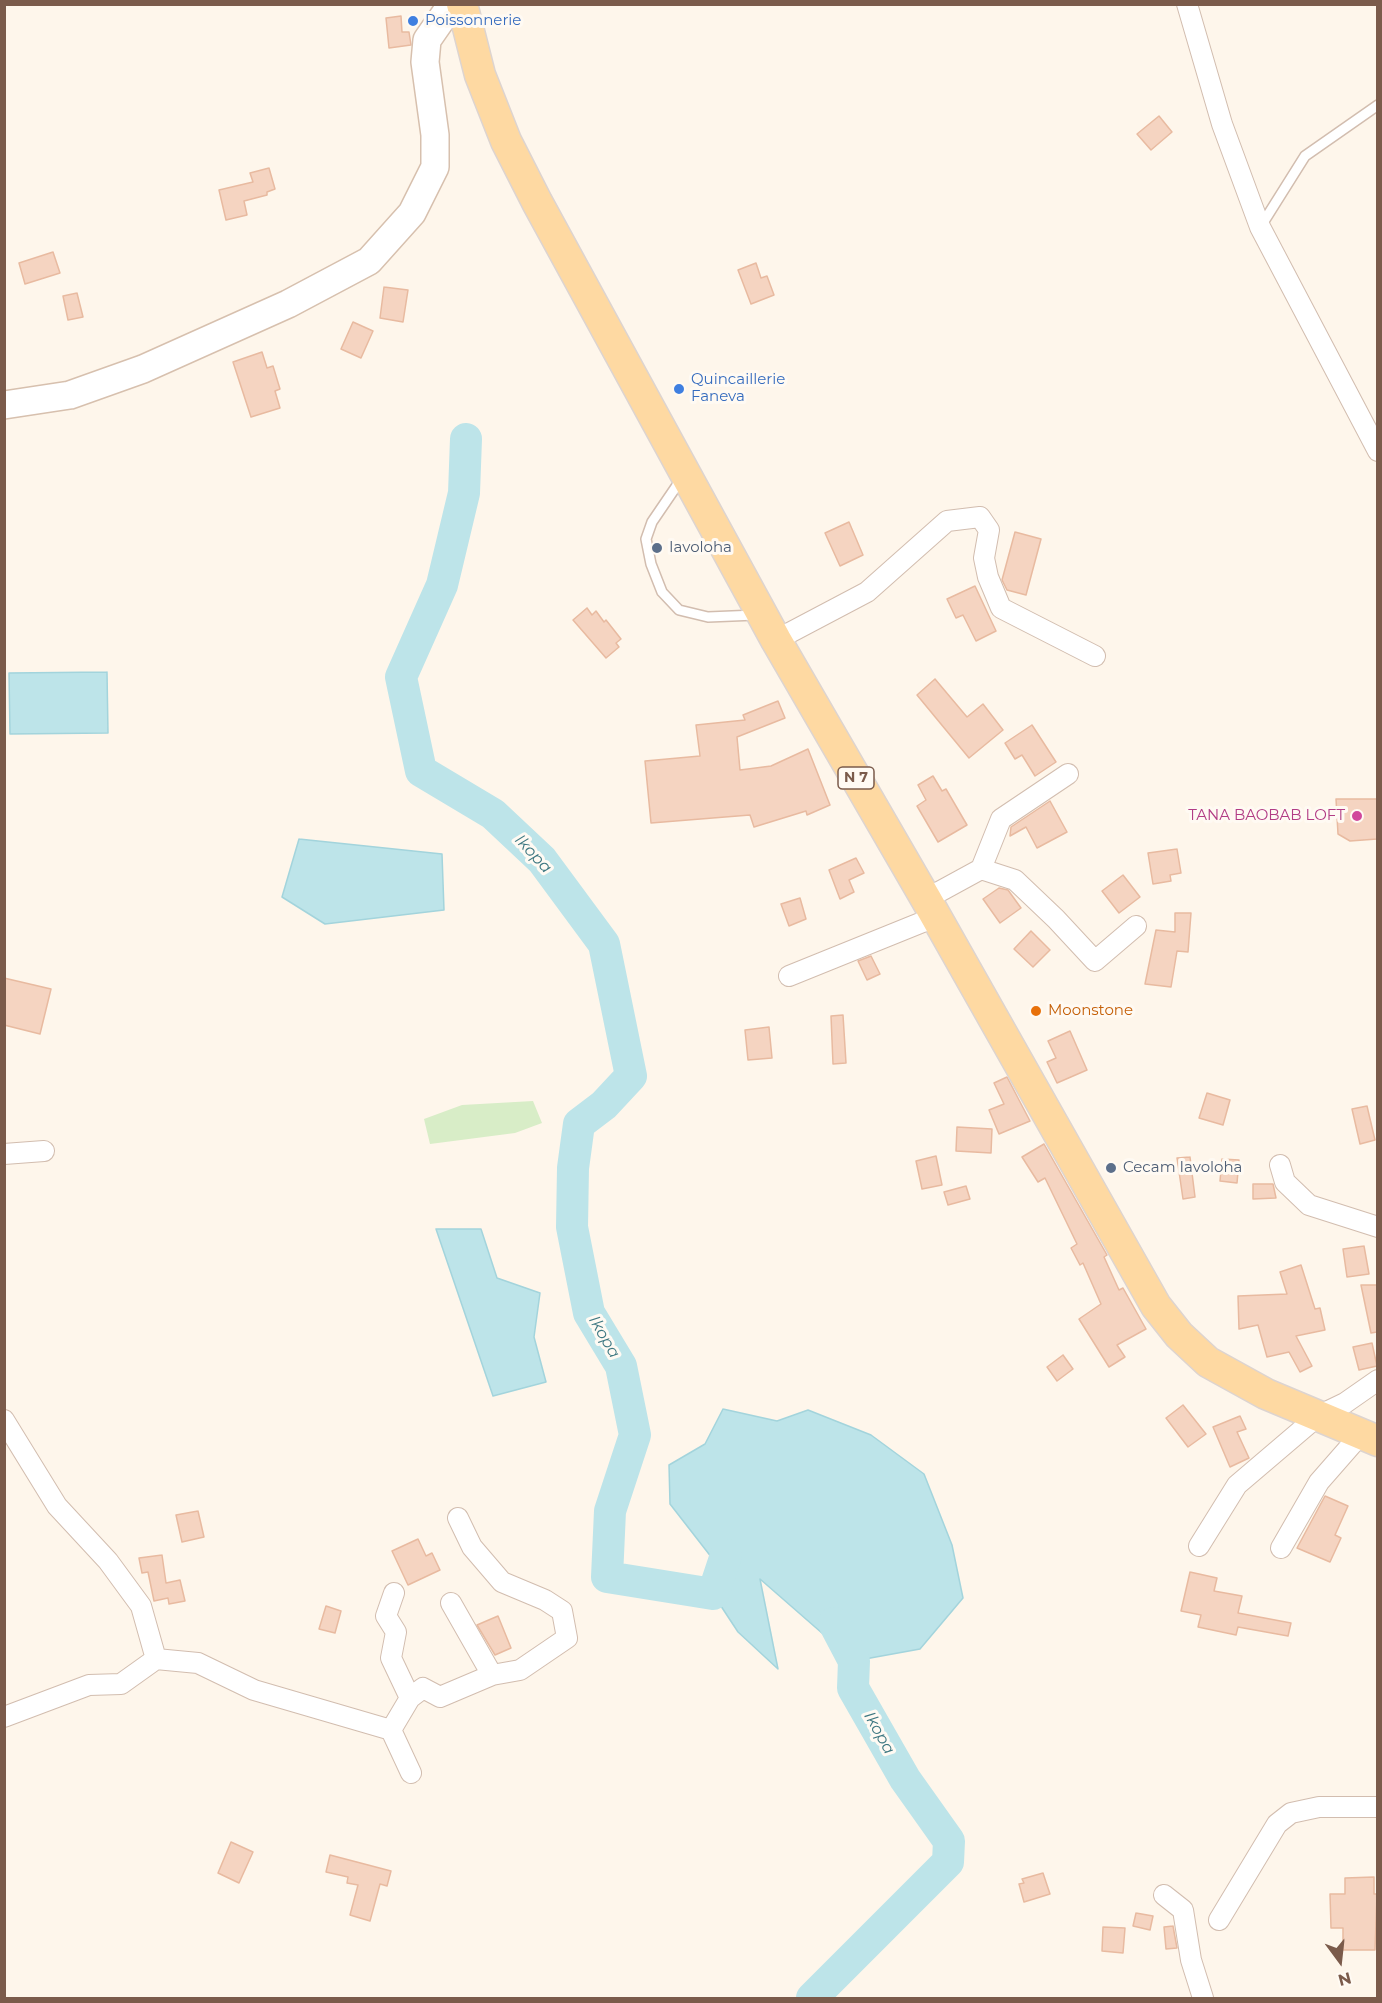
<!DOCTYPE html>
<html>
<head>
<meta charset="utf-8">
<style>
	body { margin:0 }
	#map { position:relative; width:1382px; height:2003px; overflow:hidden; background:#fef6eb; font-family:Montserrat,sans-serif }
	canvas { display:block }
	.frame { position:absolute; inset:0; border:6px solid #7b5b4b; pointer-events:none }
	.north { position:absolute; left:1310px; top:1931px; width:60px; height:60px; -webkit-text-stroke:4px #fffaf3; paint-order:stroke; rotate:165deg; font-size:16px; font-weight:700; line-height:24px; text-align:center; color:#7b5b4b }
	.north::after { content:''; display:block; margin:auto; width:21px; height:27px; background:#7b5b4b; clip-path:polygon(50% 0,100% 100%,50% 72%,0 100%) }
</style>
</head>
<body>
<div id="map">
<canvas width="1382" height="2003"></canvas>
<div class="frame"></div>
<div class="north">N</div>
</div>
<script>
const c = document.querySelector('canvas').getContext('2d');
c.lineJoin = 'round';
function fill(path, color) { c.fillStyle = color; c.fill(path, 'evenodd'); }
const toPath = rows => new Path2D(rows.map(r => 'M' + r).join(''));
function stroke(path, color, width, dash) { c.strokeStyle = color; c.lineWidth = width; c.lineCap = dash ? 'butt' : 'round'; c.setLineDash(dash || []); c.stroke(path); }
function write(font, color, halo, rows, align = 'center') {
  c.font = font + ' Montserrat,sans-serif'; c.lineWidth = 6; c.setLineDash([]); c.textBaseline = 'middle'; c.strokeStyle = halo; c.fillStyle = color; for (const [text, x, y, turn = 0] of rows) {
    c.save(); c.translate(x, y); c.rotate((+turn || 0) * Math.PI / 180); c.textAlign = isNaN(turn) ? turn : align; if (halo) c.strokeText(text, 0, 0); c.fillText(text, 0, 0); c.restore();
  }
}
const green = toPath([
	[533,1101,542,1123,515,1133,430,1144,424,1119,462,1105]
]);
const water = toPath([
	[107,672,108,733,10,734,9,673,107,672],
	[299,839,442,854,444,910,325,924,282,897,299,839],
	[436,1229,481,1229,497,1278,540,1293,534,1337,546,1382,493,1396,436,1229],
	[723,1409,777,1421,808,1410,871,1435,924,1474,952,1545,963,1598,920,1649,854,1661,760,1579,778,1669,738,1632,713,1594,712,1558,670,1504,669,1465,705,1444,723,1409]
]);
const river = toPath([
	[466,439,464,493,442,585,401,677,421,771,493,814,542,860,604,944,631,1076,604,1105,579,1124,573,1168,572,1227,589,1313,621,1366,635,1435,610,1511,607,1577,713,1594,726,1555],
	[812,1998,948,1862,949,1841,905,1779,853,1688,854,1661,834,1623]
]);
const building = toPath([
	[401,16,402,32,409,32,411,45,389,48,386,18,401,16],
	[1159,116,1172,132,1151,150,1137,134,1159,116],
	[269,168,275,189,267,192,267,195,244,201,247,215,226,220,219,190,253,182,250,173,269,168],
	[53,252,60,273,25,284,19,263,53,252],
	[756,263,761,278,767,276,774,295,751,304,738,270,756,263],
	[384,287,408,290,403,322,380,318,384,287],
	[77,293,83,317,68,320,63,296,77,293],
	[353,322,373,331,361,358,341,349,353,322],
	[262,352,267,368,273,366,280,389,275,391,280,408,251,417,233,362,262,352],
	[849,522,863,555,840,566,825,533,849,522],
	[1015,532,1041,539,1026,595,1007,590,1002,580,1015,532],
	[975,586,996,631,976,641,963,615,956,618,947,599,975,586],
	[587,608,592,615,596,611,604,622,606,620,621,639,616,643,619,647,606,658,573,620,587,608],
	[935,679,967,717,983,704,1003,730,969,758,917,695,935,679],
	[778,701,785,718,737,737,740,770,771,766,808,749,830,805,807,815,806,811,754,827,750,815,651,823,645,761,700,756,696,725,745,720,743,715,778,701],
	[1032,725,1056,762,1035,776,1022,755,1015,759,1005,743,1032,725],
	[933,776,942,791,946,789,967,825,938,842,917,806,926,800,918,785,933,776],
	[1336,799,1377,799,1377,839,1350,841,1338,834,1336,799],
	[1050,801,1067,832,1037,848,1026,827,1010,836,1011,827,1050,801],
	[1177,849,1181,873,1170,875,1171,881,1153,884,1148,853,1177,849],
	[856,858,864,873,849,880,854,892,840,899,829,870,856,858],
	[1123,875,1140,897,1119,913,1102,891,1123,875],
	[999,888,1008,890,1021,908,1000,923,983,899,999,888],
	[800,898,806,919,789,926,781,904,800,898],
	[1175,913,1191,913,1188,952,1177,951,1171,987,1145,984,1156,930,1175,932,1175,913],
	[1031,931,1050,950,1033,967,1014,949,1031,931],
	[871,956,880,974,867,980,858,961,871,956],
	[4,978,51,989,40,1034,4,1025,4,978],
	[843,1015,846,1063,833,1064,831,1016,843,1015],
	[769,1027,772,1058,748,1060,745,1030,769,1027],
	[1070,1031,1087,1070,1057,1083,1047,1062,1056,1058,1048,1041,1070,1031],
	[1007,1077,1030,1121,999,1134,989,1110,1004,1104,994,1083,1007,1077],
	[1207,1093,1230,1100,1223,1125,1199,1118,1207,1093],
	[1367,1106,1375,1140,1360,1144,1352,1109,1367,1106],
	[957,1127,992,1129,991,1153,956,1151,957,1127],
	[1044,1144,1107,1255,1104,1257,1119,1290,1123,1288,1146,1329,1117,1345,1125,1357,1109,1367,1079,1319,1101,1304,1083,1263,1080,1265,1071,1248,1077,1244,1045,1178,1038,1182,1022,1157,1044,1144],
	[936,1156,942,1185,922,1189,916,1161,936,1156],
	[1190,1157,1195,1197,1183,1199,1177,1158,1190,1157],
	[1222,1159,1239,1160,1237,1183,1220,1181,1222,1159],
	[1253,1184,1273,1184,1276,1198,1253,1199,1253,1184],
	[966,1186,970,1199,948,1205,944,1192,966,1186],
	[1364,1246,1369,1274,1347,1277,1343,1249,1364,1246],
	[1301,1265,1315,1309,1320,1308,1325,1330,1296,1336,1312,1366,1300,1372,1289,1352,1267,1357,1258,1325,1239,1329,1238,1296,1287,1294,1280,1272,1301,1265],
	[1361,1285,1377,1285,1377,1332,1371,1333,1361,1285],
	[1372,1343,1377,1366,1359,1370,1353,1347,1372,1343],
	[1063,1355,1073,1369,1057,1381,1047,1367,1063,1355],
	[1183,1405,1206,1434,1188,1447,1166,1418,1183,1405],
	[1240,1416,1246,1429,1237,1432,1249,1458,1230,1467,1213,1427,1240,1416],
	[1325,1496,1348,1506,1335,1535,1341,1538,1330,1562,1297,1548,1325,1496],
	[198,1511,204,1537,182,1542,176,1515,198,1511],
	[418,1539,426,1556,432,1553,440,1570,408,1585,392,1551,418,1539],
	[162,1555,166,1583,180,1580,185,1601,169,1604,168,1598,154,1601,148,1572,142,1573,139,1558,162,1555],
	[1190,1572,1217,1578,1214,1591,1242,1596,1238,1613,1291,1623,1288,1636,1238,1627,1236,1635,1198,1627,1201,1615,1181,1611,1190,1572],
	[326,1606,341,1611,335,1633,319,1629,326,1606],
	[498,1616,511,1648,495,1655,477,1625,498,1616],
	[231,1842,253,1852,239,1883,218,1873,231,1842],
	[330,1855,391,1871,387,1886,380,1884,370,1921,350,1915,358,1885,347,1883,348,1877,326,1872,330,1855],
	[1043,1873,1050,1894,1024,1902,1019,1884,1024,1883,1022,1879,1043,1873],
	[1374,1877,1374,1894,1377,1894,1375,1950,1343,1950,1343,1928,1331,1928,1330,1894,1345,1894,1345,1878,1374,1877],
	[1136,1913,1153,1916,1150,1930,1133,1926,1136,1913],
	[1173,1926,1177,1948,1166,1949,1164,1927,1173,1926],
	[1103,1927,1125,1928,1123,1953,1102,1951,1103,1927]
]);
const lane = toPath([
	[1261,226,1305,156,1378,105],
	[682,478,652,522,646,539,651,564,662,592,679,610,708,617,756,615]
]);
const street = toPath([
	[1187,4,1222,124,1260,227,1378,451],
	[776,640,867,592,947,521,980,517,989,530,984,558,988,577,1001,608,1095,656],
	[981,869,1001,819,1068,774],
	[926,899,981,869,1015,880,1056,919,1095,961,1136,926],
	[789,976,935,917],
	[4,1154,44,1151],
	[1280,1165,1285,1182,1309,1205,1378,1227],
	[4,1420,57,1506,108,1561,141,1606,156,1659,198,1663,254,1690,391,1730,411,1773],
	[1199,1546,1237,1485,1318,1416,1345,1403,1378,1380],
	[1281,1548,1319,1482,1361,1434],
	[394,1593,386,1616,396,1632,391,1658,410,1698],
	[451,1603,492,1675],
	[4,1717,89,1685,121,1684,156,1659],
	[391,1730,410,1698,423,1688,440,1697,492,1675,520,1670,567,1638,562,1611,545,1600,502,1582,472,1547,458,1518],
	[1164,1895,1183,1910,1191,1960,1203,1998],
	[1219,1920,1277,1824,1291,1813,1319,1807,1378,1807]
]);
const secondary = toPath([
	[4,405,70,395,143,369,288,304,369,261,412,213,435,167,435,135,425,62,427,40,452,4]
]);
const primary = toPath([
	[462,4,480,75,506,141,537,202,776,640,926,899,1156,1306,1179,1335,1208,1362,1266,1394,1378,1441]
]);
const markers = [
	[413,21,6,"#3f7fe0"],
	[679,389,6,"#3f7fe0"],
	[657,548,6,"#5c6f8a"],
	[1357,816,6,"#d1479c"],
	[1036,1011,6,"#e8710a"],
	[1111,1168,6,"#5c6f8a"]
];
const shields = [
	[856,778,36]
];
const shieldNames = [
	["N 7",856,778]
];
const shopNames = [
	["Poissonnerie",425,21],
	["Quincaillerie",691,380],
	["Faneva",691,397]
];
const serviceNames = [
	["Iavoloha",669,548],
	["Cecam Iavoloha",1123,1168]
];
const hotelNames = [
	["TANA BAOBAB LOFT",1345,816]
];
const foodNames = [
	["Moonstone",1048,1011]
];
const waterNames = [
	["Ikopa",533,854,47],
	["Ikopa",604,1337,60],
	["Ikopa",879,1733,61]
];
fill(green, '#d8edc7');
fill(water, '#bde4e9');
stroke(water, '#a3d4dc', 1.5);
stroke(river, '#bde4e9', 32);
fill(building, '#f5d4c1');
stroke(building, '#e8baa0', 1.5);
stroke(lane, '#d2bdaf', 12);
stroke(street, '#d2bdaf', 22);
stroke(secondary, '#d7c0ae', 30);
stroke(primary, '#ddd4d0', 33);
stroke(lane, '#fff', 9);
stroke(street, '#fff', 20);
stroke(secondary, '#fff', 27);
stroke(primary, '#fed9a2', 30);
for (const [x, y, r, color] of markers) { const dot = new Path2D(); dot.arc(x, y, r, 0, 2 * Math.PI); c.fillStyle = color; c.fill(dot); stroke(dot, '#fffaf3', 2); }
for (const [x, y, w] of shields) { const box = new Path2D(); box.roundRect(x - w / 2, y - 11, w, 22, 4.5); c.fillStyle = '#fffaf3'; c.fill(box); stroke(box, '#7b5b4b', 1.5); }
write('bold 14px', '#7b5b4b', null, shieldNames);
write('15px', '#366cbe', '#fffaf3', shopNames, 'left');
write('15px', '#4e5e75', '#fffaf3', serviceNames, 'left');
write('15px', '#b23c85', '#fffaf3', hotelNames, 'right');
write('15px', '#c56008', '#fffaf3', foodNames, 'left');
write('italic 16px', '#3d7781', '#fffaf3', waterNames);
</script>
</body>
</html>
